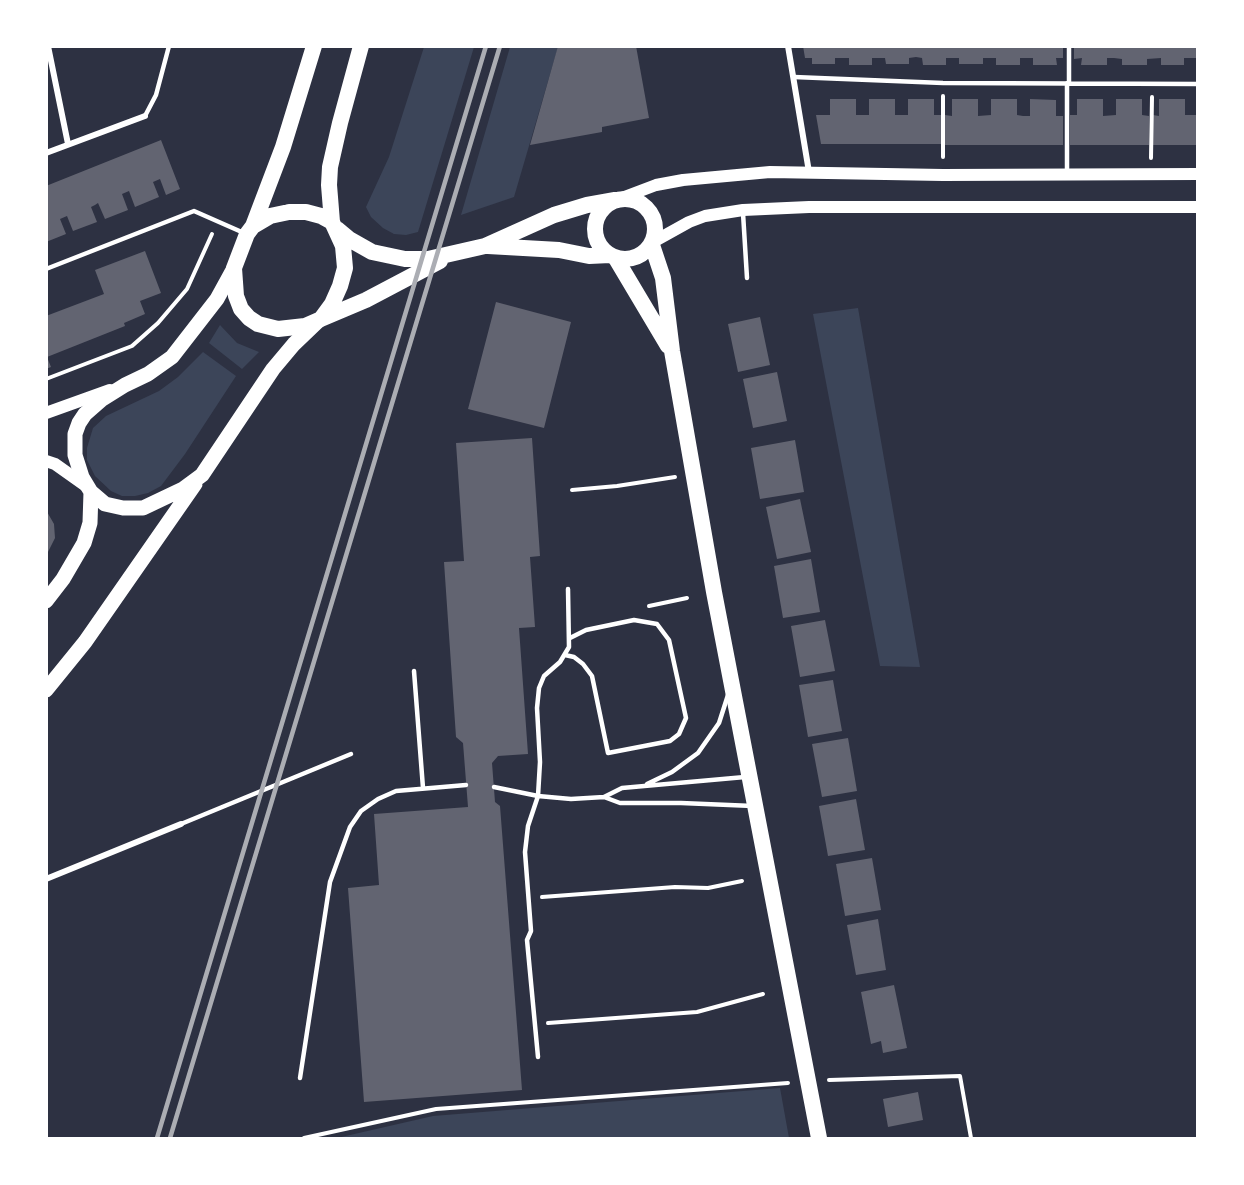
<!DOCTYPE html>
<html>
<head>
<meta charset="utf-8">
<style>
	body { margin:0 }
	#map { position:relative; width:1244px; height:1185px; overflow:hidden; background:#2d3142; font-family:"Space Grotesk",sans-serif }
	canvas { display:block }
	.frame { position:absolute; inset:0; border:48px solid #fff; pointer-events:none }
</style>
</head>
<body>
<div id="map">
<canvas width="1244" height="1185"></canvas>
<div class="frame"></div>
</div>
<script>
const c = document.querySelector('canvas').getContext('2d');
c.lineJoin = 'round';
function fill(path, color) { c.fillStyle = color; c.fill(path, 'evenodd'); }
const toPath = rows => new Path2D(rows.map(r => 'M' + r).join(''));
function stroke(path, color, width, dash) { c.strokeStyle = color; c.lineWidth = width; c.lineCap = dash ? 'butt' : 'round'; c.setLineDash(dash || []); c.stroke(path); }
const green = toPath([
	[424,47,474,47,418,232,406,235,394,234,383,228,371,217,366,207,389,157],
	[510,47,558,47,514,197,461,215],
	[858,308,920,667,880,666,813,314],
	[220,325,237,343,259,352,242,369,209,343],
	[203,352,236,376,185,454,161,486,148,493,135,496,122,496,111,491,95,476,87,460,87,448,93,428,106,416,159,391,178,377],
	[780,1088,789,1138,337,1138,433,1116]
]);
const building = toPath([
	[558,46,636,46,649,118,602,127,602,132,530,145],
	[803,46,1063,46,1063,58,1056,58,1057,65,1033,65,1033,58,1020,58,1020,65,996,65,996,58,983,58,983,64,959,64,959,58,946,58,946,65,923,65,922,58,916,57,909,58,909,64,886,64,885,58,872,58,872,65,849,65,849,58,835,58,835,64,812,64,812,58,805,58],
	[1074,46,1197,46,1197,58,1184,58,1184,65,1161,65,1161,58,1147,59,1147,65,1122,65,1122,59,1114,58,1107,58,1107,65,1081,65,1082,58,1074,59],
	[830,99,856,99,856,115,869,115,869,99,895,99,895,115,908,115,908,99,934,99,934,115,941,115,941,144,821,144,816,115,830,115],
	[952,99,978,99,978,116,991,115,991,99,1017,99,1017,115,1023,116,1030,116,1030,99,1056,100,1056,116,1063,116,1063,145,945,145,945,115,952,116],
	[1077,99,1103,99,1103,116,1116,115,1116,99,1142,99,1142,115,1149,116,1149,145,1070,145,1070,115,1077,115],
	[1159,99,1185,99,1185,115,1197,115,1197,145,1153,145,1153,115,1159,116],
	[161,140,180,189,166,195,160,179,153,182,159,197,135,207,129,191,122,194,128,210,105,219,98,203,95,205,91,207,97,222,73,231,67,216,60,219,66,234,46,242,46,186],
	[145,251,161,293,140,301,145,314,124,323,125,326,47,357,51,367,46,369,46,316,104,294,95,270],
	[496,302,571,322,544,428,468,409],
	[760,317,770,365,738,372,728,324],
	[777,372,787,421,753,428,743,379],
	[532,438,540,556,530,557,535,627,519,628,528,754,498,756,492,763,495,802,500,806,522,1090,364,1102,348,888,379,885,374,814,468,807,463,743,456,737,444,562,464,561,456,443],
	[795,440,804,492,760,499,751,448],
	[800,499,811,552,777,559,766,507],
	[46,510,54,524,55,538,46,556],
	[811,559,820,612,783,618,774,566],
	[825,620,835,671,800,677,791,626],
	[833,680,842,731,808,737,799,685],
	[848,738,857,791,822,797,812,744],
	[856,799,865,850,828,856,819,806],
	[872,858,881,910,845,916,836,864],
	[878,919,886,970,856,975,847,925],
	[894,985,907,1048,883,1053,881,1041,871,1044,861,992],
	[918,1092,923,1120,888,1127,883,1099]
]);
const path = toPath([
	[943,157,943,96],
	[1151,158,1152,97],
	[46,379,132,346,158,323,187,289,212,234],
	[572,490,617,486,675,477],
	[649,606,687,598],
	[542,897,675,887,708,888,742,881],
	[548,1023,697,1012,763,994],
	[829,1080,960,1076,971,1138],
	[304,1138,436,1109,788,1083]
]);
const service = toPath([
	[794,77,943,83,1198,84],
	[1067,83,1067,173],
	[1069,84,1069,46],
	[145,116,156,95,169,46],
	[743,213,747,278],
	[46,269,194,211,244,233],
	[568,589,569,647,560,662,544,676,539,688,537,708,540,762,538,796,571,799,604,797,620,803,681,803,753,806],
	[565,655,574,657,583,664,592,676,608,753,670,741,679,734,686,718,669,640,657,624,634,620,586,630,570,638],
	[414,671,423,788],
	[647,784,672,772,698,753,719,723,728,695],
	[494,787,538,796,528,826,525,852,531,931,527,940,538,1057],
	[604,797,622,788,745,777],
	[181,824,351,754],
	[300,1078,330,882,350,827,361,811,378,799,396,791,466,785]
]);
const minor = toPath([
	[48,46,68,144],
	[788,46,809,172],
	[46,153,145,116],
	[46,879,181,824]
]);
const secondary = toPath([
	[619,199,656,185,683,180,770,172,943,175,1198,174],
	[653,242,689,222,705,216,743,210,809,207,1198,207],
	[46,413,110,390],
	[46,461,55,464,86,486]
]);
const primary = toPath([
	[234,268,217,299,172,357,148,374,125,385,101,400,85,414,79,423,75,434,75,455,82,477,91,492,105,504,123,508,143,508,183,489,202,475,273,369,294,344,318,321],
	[46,601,63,579,84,543,90,523,91,492],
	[46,690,85,642,195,484]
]);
const trunk = toPath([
	'595 229a30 30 0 1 1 60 0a30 30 0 1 1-60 0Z',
	[289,212,306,212,321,216,332,222,343,246,345,268,340,286,332,304,321,319,305,326,278,329,258,324,249,318,241,309,236,296,234,268,247,234,253,226,270,216,289,212],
	[332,222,329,185,330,167,340,123,361,46],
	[253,226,283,147,314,46],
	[337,229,349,239,372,252,405,259,428,259,485,246,554,215,587,205,615,200],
	[652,245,663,278,672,351,714,592,819,1138],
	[488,246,559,250,589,256,610,255],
	[615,257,668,346],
	[321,319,366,300,440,261]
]);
const rail = toPath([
	[157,1138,486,46],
	[170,1138,500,46]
]);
fill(green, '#3c4559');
fill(building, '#626471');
stroke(path, '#fff', 4);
stroke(service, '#fff', 4.5);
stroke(minor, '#fff', 6);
stroke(secondary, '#fff', 12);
stroke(primary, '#fff', 15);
stroke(trunk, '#fff', 16);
stroke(rail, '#abadb3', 4.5);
</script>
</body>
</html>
